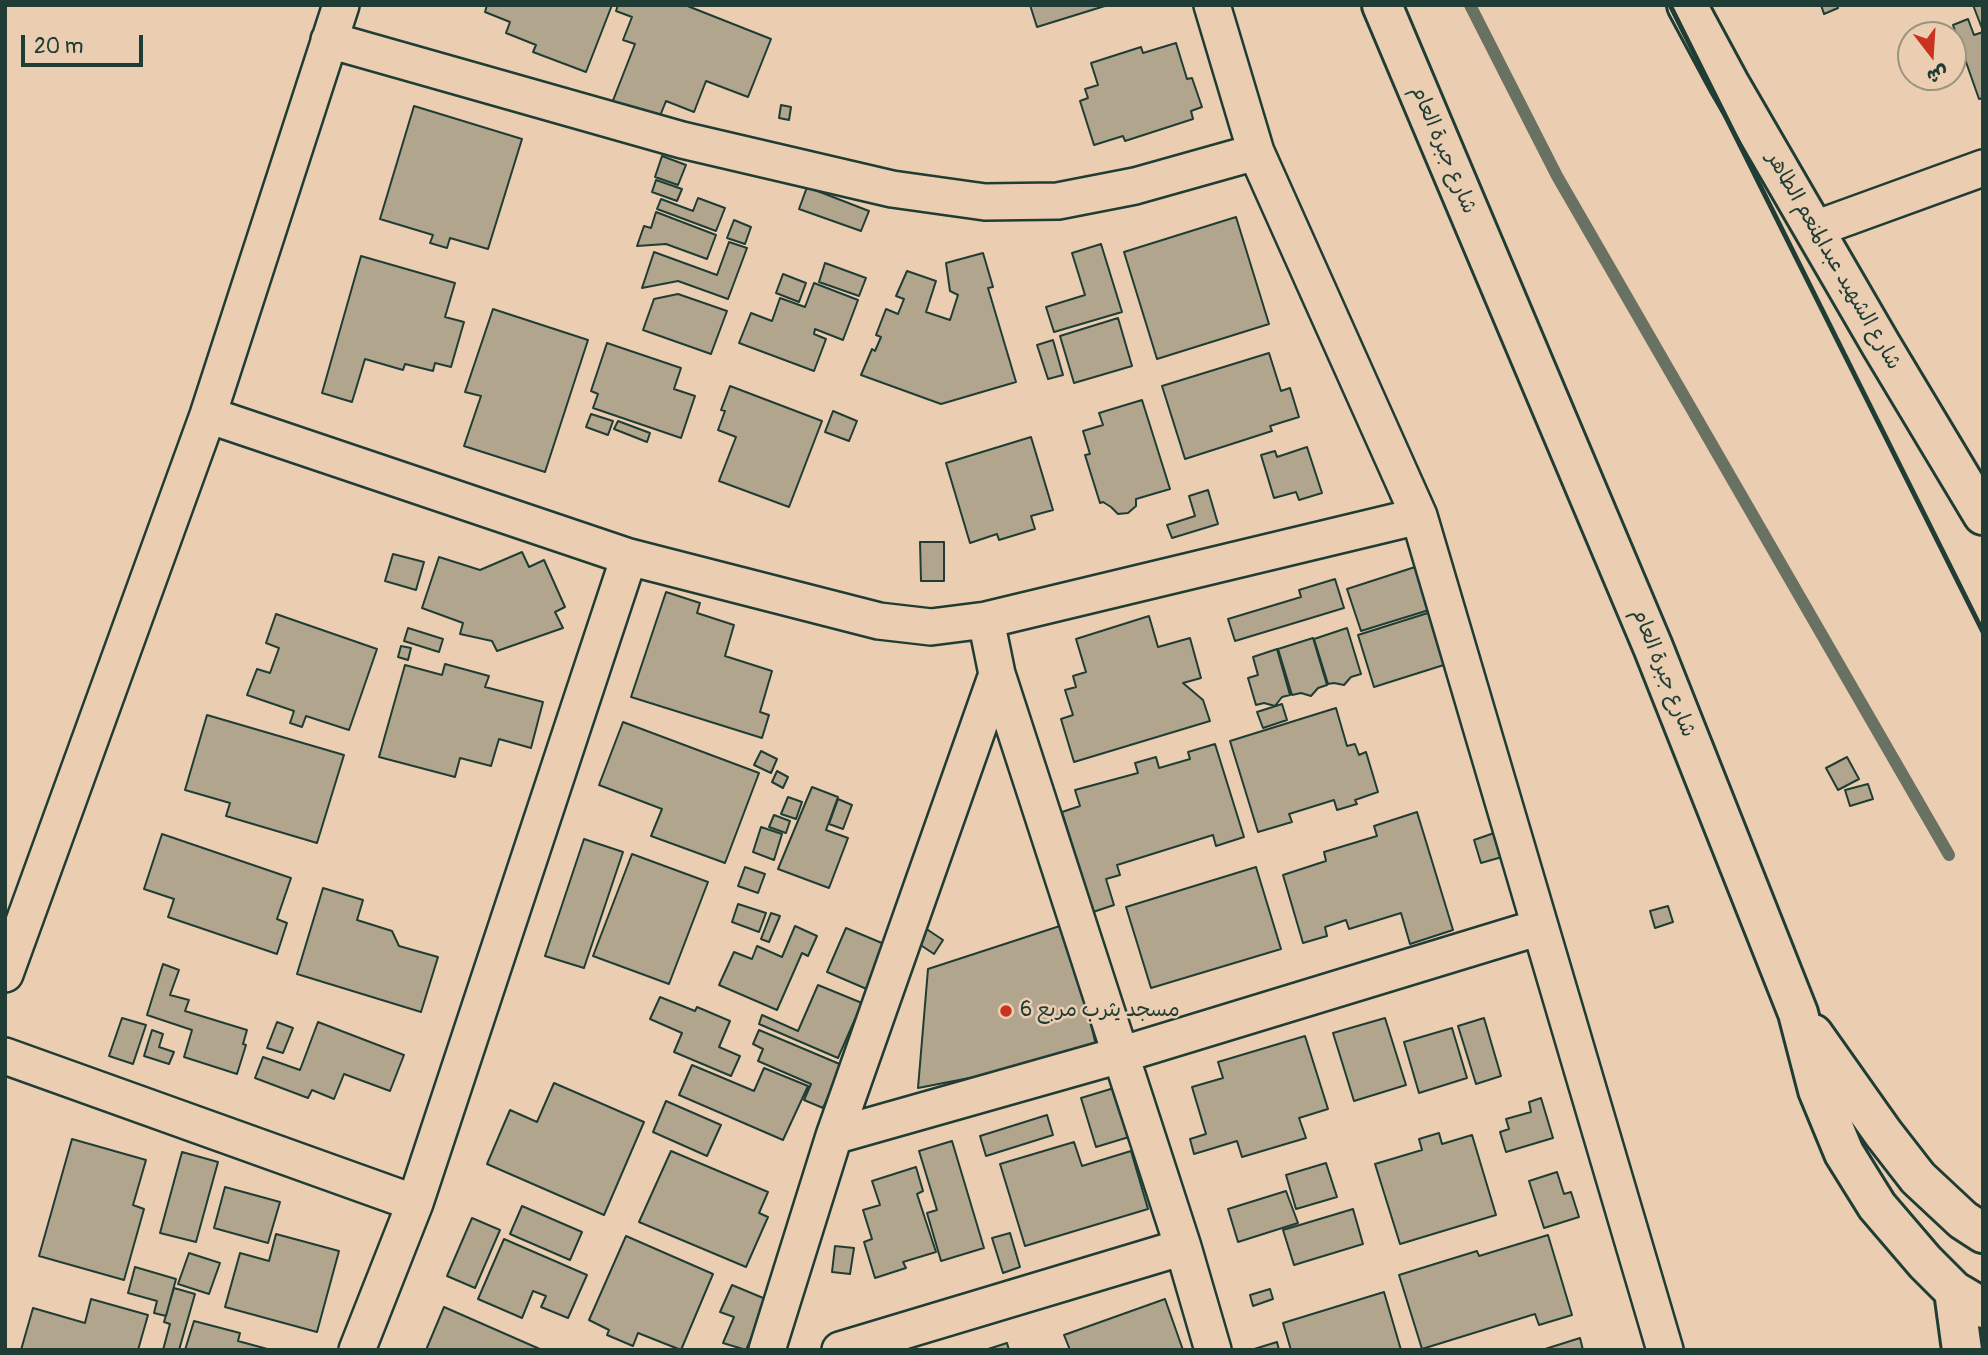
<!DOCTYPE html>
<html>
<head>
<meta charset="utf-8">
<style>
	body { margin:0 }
	#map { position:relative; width:1988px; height:1355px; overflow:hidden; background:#ebceb1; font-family:Pangolin,"Playpen Sans Arabic",sans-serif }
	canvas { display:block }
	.frame { position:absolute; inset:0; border:7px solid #1f3d34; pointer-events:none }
	.north { position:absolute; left:1897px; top:21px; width:70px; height:70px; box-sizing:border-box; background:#ebceb1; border:2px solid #99947f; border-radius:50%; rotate:163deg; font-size:19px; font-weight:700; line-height:28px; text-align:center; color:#1f3d34 }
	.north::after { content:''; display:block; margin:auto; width:24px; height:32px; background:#c8321e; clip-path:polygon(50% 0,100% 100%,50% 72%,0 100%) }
	.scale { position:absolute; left:21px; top:35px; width:122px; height:32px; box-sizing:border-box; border:4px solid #1f3d34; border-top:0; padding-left:9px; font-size:21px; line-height:24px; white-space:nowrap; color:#1f3d34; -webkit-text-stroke:5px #ebceb1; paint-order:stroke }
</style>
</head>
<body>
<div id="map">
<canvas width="1988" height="1355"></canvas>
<div class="frame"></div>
<div class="north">ش</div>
<div class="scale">20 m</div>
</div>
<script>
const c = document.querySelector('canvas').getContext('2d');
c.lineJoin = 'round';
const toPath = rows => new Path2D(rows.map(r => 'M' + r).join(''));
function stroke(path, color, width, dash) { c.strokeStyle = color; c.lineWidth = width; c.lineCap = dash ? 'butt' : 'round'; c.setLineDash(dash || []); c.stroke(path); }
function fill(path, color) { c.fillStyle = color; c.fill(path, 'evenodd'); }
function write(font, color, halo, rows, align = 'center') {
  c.font = font + ' Pangolin,"Playpen Sans Arabic",sans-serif'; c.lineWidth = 5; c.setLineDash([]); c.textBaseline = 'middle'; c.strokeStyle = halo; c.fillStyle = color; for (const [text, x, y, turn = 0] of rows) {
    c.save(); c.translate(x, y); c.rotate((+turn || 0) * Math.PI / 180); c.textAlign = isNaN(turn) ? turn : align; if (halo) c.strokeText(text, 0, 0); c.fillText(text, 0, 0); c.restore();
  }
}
const stream = toPath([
	[1470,5,1557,176,1949,855]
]);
const building = toPath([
	[487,5,612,5,586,72,533,52,536,45,506,33,510,22,485,12,487,5],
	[618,5,685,5,771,39,748,97,706,81,694,112,666,101,658,121,612,103,635,44,623,40,632,17,616,11,618,5],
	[1030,5,1108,5,1037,27,1030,5],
	[1821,5,1837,5,1838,8,1824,14,1821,5],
	[1973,5,1983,5,1983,31,1973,5],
	[1968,19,1974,35,1983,32,1983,98,1979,99,1953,25,1968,19],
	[1176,43,1187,79,1192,78,1202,107,1191,111,1193,119,1125,141,1123,136,1094,145,1080,101,1088,98,1085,89,1098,85,1091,63,1141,47,1143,53,1176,43],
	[781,105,791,107,789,120,779,118,781,105],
	[414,106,522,139,488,249,450,238,447,248,430,243,433,235,380,219,414,106],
	[662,156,686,165,678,185,655,177,662,156],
	[656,180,682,189,677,201,652,192,656,180],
	[807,187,869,211,861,231,799,209,807,187],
	[698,198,725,208,716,231,657,209,661,199,693,211,698,198],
	[656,212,716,235,707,259,666,244,637,246,644,226,651,228,656,212],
	[1236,217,1269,324,1157,359,1124,252,1236,217],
	[734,220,751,227,745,244,727,238,734,220],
	[729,242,747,248,728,299,678,281,642,288,654,252,717,275,729,242],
	[1101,244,1122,312,1054,332,1046,307,1085,295,1072,253,1101,244],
	[983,253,993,287,988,288,1016,382,941,404,861,375,872,349,875,351,881,337,876,335,886,309,898,314,904,299,896,296,907,271,936,281,926,312,950,320,958,295,950,291,946,263,983,253],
	[361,256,455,283,445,317,464,322,451,367,435,363,433,371,405,364,403,370,365,359,352,402,322,393,361,256],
	[825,263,866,278,859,296,819,282,825,263],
	[783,274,806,283,799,302,776,293,783,274],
	[814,283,858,300,843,340,815,329,814,334,826,339,814,371,739,343,751,313,772,321,780,298,805,307,814,283],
	[678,294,727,311,711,354,643,330,654,299,678,294],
	[493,309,588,340,545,472,464,446,481,396,465,392,493,309],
	[1118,318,1132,366,1074,383,1060,336,1118,318],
	[1053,340,1063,375,1048,379,1037,345,1053,340],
	[607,343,681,368,674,389,695,396,681,438,593,408,598,394,591,391,607,343],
	[1269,353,1281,391,1290,388,1299,417,1270,426,1272,431,1185,459,1162,386,1269,353],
	[730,386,822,421,789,507,719,481,736,437,718,430,725,411,721,410,730,386],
	[1142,400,1170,489,1136,499,1136,506,1128,513,1118,514,1111,507,1103,502,1100,503,1085,455,1090,454,1083,431,1103,425,1099,413,1142,400],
	[833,411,857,421,849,441,825,432,833,411],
	[591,414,613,421,608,435,586,427,591,414],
	[618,421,650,433,647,442,614,429,618,421],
	[1031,437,1053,510,1031,516,1035,529,999,540,997,534,970,543,946,463,1031,437],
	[1307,447,1322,493,1299,500,1296,492,1274,498,1261,455,1275,451,1277,457,1307,447],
	[1208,490,1218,524,1172,538,1167,525,1195,516,1189,496,1208,490],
	[920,542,944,542,944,581,921,581,920,542],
	[522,552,529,567,544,560,565,607,555,612,563,628,497,651,492,641,460,634,463,623,422,608,439,557,480,570,522,552],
	[393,554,424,562,416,590,385,581,393,554],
	[1415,567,1429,610,1361,631,1347,589,1415,567],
	[1335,579,1344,608,1235,641,1228,619,1301,597,1299,590,1335,579],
	[666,592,700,603,697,613,734,625,725,656,772,671,760,712,769,715,762,738,631,697,666,592],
	[1431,612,1447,664,1374,687,1358,635,1431,612],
	[276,614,377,649,349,730,306,716,302,727,290,723,294,711,247,695,257,669,270,673,279,648,266,643,276,614],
	[1149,616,1158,647,1190,638,1201,678,1183,683,1203,700,1210,721,1074,762,1061,719,1073,715,1065,690,1076,687,1073,676,1086,672,1076,639,1149,616],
	[408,628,443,639,439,652,404,641,408,628],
	[1347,628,1361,674,1351,677,1344,685,1334,683,1328,684,1314,639,1347,628],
	[1313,638,1327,685,1318,688,1311,696,1301,693,1292,695,1278,649,1313,638],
	[401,646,411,648,408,660,398,657,401,646],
	[1277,649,1290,695,1282,697,1275,706,1264,703,1256,705,1248,678,1258,675,1253,657,1277,649],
	[445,664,489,676,485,687,543,702,531,748,499,739,491,766,460,758,455,777,379,757,405,665,442,675,445,664],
	[1282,704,1287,720,1263,728,1257,712,1282,704],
	[1336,708,1347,746,1355,744,1359,755,1366,752,1378,792,1355,800,1357,804,1337,810,1334,800,1289,814,1292,822,1258,832,1230,741,1336,708],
	[207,715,344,755,317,843,226,816,230,803,185,790,207,715],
	[623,722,759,773,725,863,651,836,662,809,599,785,623,722],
	[1215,744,1244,837,1216,846,1213,835,1117,865,1120,875,1106,879,1114,905,1093,912,1062,812,1080,806,1075,790,1138,773,1135,763,1156,757,1159,768,1190,759,1188,752,1215,744],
	[761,751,777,759,771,773,754,765,761,751],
	[1847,757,1859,779,1838,790,1826,768,1847,757],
	[777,771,788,777,783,788,772,782,777,771],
	[1868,784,1873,799,1850,806,1845,790,1868,784],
	[812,787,838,797,826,830,848,838,829,888,778,869,812,787],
	[788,797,802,802,796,819,781,814,788,797],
	[838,799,852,805,843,829,829,824,838,799],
	[1417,812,1453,930,1410,944,1401,913,1349,929,1346,920,1325,927,1327,936,1303,943,1283,875,1326,861,1324,852,1377,836,1374,826,1417,812],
	[774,815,790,821,786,833,769,827,774,815],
	[761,827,782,834,774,860,753,852,761,827],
	[1494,833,1502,857,1481,863,1474,840,1494,833],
	[162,834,291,878,277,919,287,923,277,954,168,917,174,899,144,889,162,834],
	[584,839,623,852,584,968,545,956,584,839],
	[632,854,708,882,669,984,593,956,632,854],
	[745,867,765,874,758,893,738,886,745,867],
	[1256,867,1281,949,1151,988,1126,907,1256,867],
	[323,888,363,900,357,920,392,931,399,946,438,957,421,1012,297,974,323,888],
	[738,904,766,913,759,932,732,922,738,904],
	[1668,906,1673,922,1655,928,1650,911,1668,906],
	[771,913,780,916,769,942,761,939,771,913],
	[916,922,943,940,934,954,907,936,916,922],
	[1066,924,1098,1053,918,1088,928,969,1066,924],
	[795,926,817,936,808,956,802,953,777,1010,719,985,734,952,752,959,757,946,782,957,795,926],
	[846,928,889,946,869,990,827,972,846,928],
	[163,964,179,970,170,995,189,1000,185,1011,247,1030,243,1044,246,1045,237,1074,184,1057,192,1030,147,1015,163,964],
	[818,985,862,1003,838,1058,759,1024,762,1015,798,1031,818,985],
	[660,997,695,1011,697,1007,730,1021,719,1047,740,1056,731,1076,674,1052,682,1033,650,1019,660,997],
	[122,1018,146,1025,133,1064,109,1056,122,1018],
	[1385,1018,1406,1085,1354,1101,1333,1033,1385,1018],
	[1484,1018,1501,1076,1476,1084,1458,1026,1484,1018],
	[277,1022,293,1028,283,1053,267,1048,277,1022],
	[318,1022,404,1055,390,1091,344,1074,334,1099,312,1090,308,1098,255,1078,263,1057,300,1070,318,1022],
	[1452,1028,1467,1078,1419,1093,1404,1042,1452,1028],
	[152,1030,163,1034,159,1047,174,1052,169,1064,144,1056,152,1030],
	[759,1030,842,1065,823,1108,804,1100,811,1084,758,1061,763,1049,753,1044,759,1030],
	[1305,1036,1328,1109,1299,1118,1306,1138,1242,1157,1237,1141,1194,1154,1190,1139,1206,1134,1192,1087,1223,1078,1218,1062,1305,1036],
	[692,1065,754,1091,764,1068,808,1086,783,1140,679,1095,692,1065],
	[554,1083,644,1122,604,1215,487,1164,510,1110,537,1122,554,1083],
	[1114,1088,1129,1137,1096,1147,1081,1098,1114,1088],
	[1541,1098,1553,1138,1506,1152,1500,1132,1509,1129,1506,1119,1531,1112,1529,1102,1541,1098],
	[666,1101,721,1125,707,1156,653,1132,666,1101],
	[1047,1115,1053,1135,986,1156,980,1136,1047,1115],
	[1439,1133,1442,1144,1472,1135,1496,1215,1400,1244,1375,1164,1422,1150,1419,1139,1439,1133],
	[72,1139,146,1160,133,1205,144,1209,124,1280,39,1256,72,1139],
	[952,1141,984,1248,941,1261,927,1213,937,1210,919,1151,952,1141],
	[1074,1142,1082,1166,1131,1151,1148,1209,1025,1246,1000,1164,1074,1142],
	[671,1151,768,1192,759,1213,768,1217,746,1267,639,1222,671,1151],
	[182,1152,218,1162,196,1242,160,1233,182,1152],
	[1326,1163,1337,1197,1296,1209,1286,1175,1326,1163],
	[916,1167,923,1191,917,1194,936,1252,903,1262,906,1268,875,1278,864,1242,872,1239,863,1210,880,1205,872,1181,916,1167],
	[1557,1172,1564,1194,1571,1192,1579,1217,1544,1228,1529,1181,1557,1172],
	[225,1187,280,1202,268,1243,214,1228,225,1187],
	[1286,1191,1298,1223,1238,1242,1228,1209,1286,1191],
	[522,1206,582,1232,570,1260,510,1234,522,1206],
	[1353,1209,1363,1244,1294,1265,1283,1230,1353,1209],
	[472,1218,500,1230,475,1288,447,1276,472,1218],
	[1010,1233,1020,1267,1003,1273,992,1238,1010,1233],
	[276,1234,339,1251,317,1332,225,1307,240,1253,269,1261,276,1234],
	[1548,1235,1572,1315,1539,1325,1535,1314,1422,1349,1399,1275,1477,1251,1479,1256,1548,1235],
	[626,1236,713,1274,681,1350,638,1333,633,1346,607,1335,609,1330,589,1320,626,1236],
	[504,1239,587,1275,568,1318,541,1307,546,1296,533,1291,522,1318,478,1299,504,1239],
	[835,1246,854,1248,850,1274,832,1272,835,1246],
	[189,1253,220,1263,209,1294,178,1284,189,1253],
	[135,1267,176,1279,166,1316,154,1313,157,1301,128,1293,135,1267],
	[732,1285,768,1300,746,1350,723,1343,734,1317,720,1312,732,1285],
	[174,1288,195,1294,179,1350,163,1350,170,1324,164,1322,174,1288],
	[1270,1289,1273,1299,1253,1306,1250,1295,1270,1289],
	[1384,1292,1401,1350,1291,1350,1283,1323,1384,1292],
	[91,1299,148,1315,138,1350,21,1350,33,1308,85,1323,91,1299],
	[1165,1299,1183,1350,1070,1350,1064,1335,1165,1299],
	[444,1307,542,1350,426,1350,444,1307],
	[194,1321,240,1333,238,1341,271,1350,185,1350,194,1321],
	[1580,1338,1583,1350,1542,1350,1580,1338],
	[1277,1342,1279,1350,1251,1350,1277,1342],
	[1007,1343,1009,1350,985,1350,1007,1343]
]);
const street = toPath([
	[1212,5,1256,152,1419,516,1665,1350],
	[329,40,682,140,892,189,985,202,1058,201,1135,186,1256,152],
	[1815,229,1983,168],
	[208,415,629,557,879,621,931,627,986,620,1419,516],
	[986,620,997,674,1183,1247,1213,1350],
	[5,974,208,415,341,5],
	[5,1056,415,1203],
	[834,1136,1120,1055,1540,927],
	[357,1350,415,1203,629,557],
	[767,1350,834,1136,997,674],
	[840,1350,1183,1247]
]);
const secondary = toPath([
	[1382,5,1653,647,1798,1013,1818,1090,1844,1153,1877,1206,1925,1262,1954,1291,1983,1308],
	[1687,5,1729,83,1881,345,1983,515],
	[1813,1034,1883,1133,1918,1178,1963,1220,1983,1233],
	[1954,1291,1962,1350]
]);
const rail = toPath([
	[1670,5,1983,632]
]);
const markers = [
	[1006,1011,7,"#c8321e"]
];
const streetNames = [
	["شارع جبرة العام",1443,150,67],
	["شارع الشهيد عبدالمنعم الطاهر",1833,261,60],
	["شارع جبرة العام",1663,673,68]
];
const poiNames = [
	["مسجد يثرب مربع 6",1020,1011]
];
stroke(stream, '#697162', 12);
fill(building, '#b2a58e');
stroke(building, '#1f3d34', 2);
stroke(street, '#1f3d34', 40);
stroke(secondary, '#1f3d34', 44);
stroke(street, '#ebceb1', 35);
stroke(secondary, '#ebceb1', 38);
stroke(rail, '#1f3d34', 5);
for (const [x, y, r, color] of markers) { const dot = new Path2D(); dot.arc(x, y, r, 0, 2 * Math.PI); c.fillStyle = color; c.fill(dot); stroke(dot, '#ebceb1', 2.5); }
write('21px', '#1f3d34', '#ebceb1', streetNames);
write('21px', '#1f3d34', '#ebceb1', poiNames, 'left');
</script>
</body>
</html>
